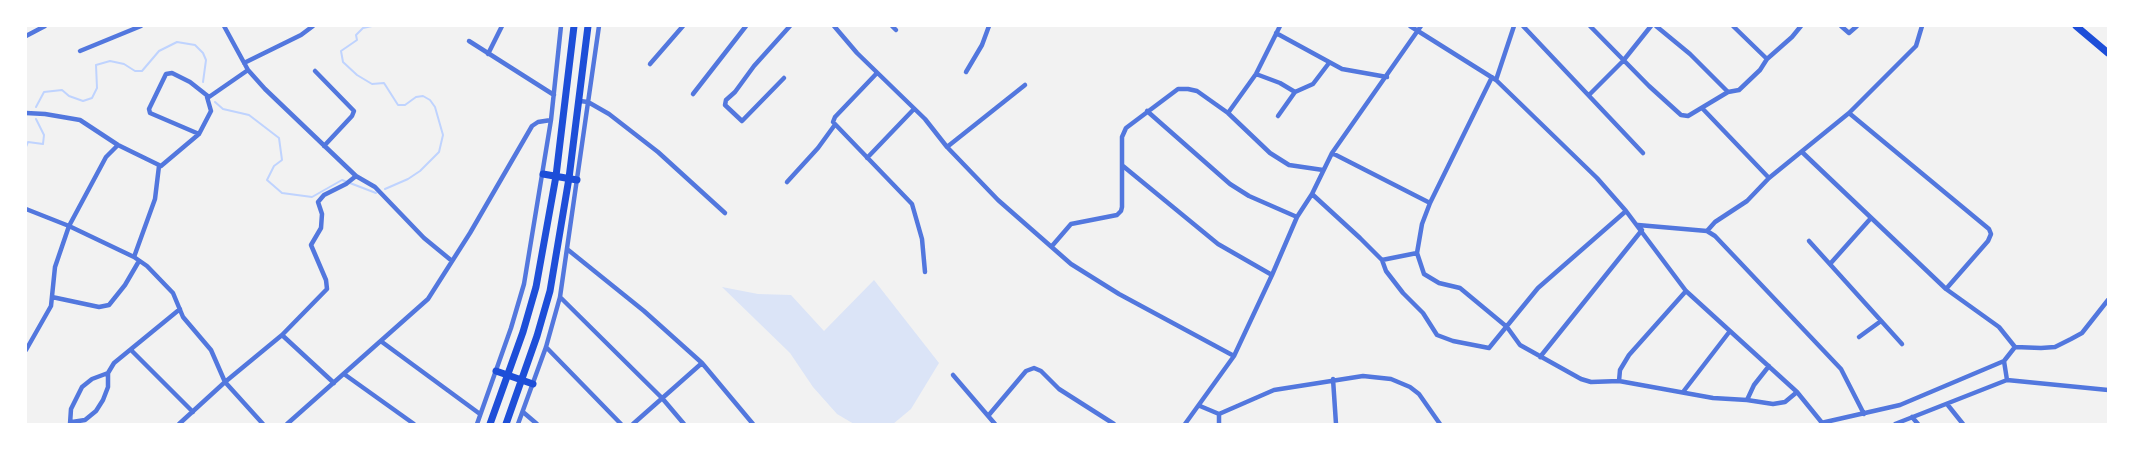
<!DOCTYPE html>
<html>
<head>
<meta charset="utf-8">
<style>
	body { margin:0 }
	#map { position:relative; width:2134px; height:450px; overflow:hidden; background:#f2f2f2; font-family:Poppins,sans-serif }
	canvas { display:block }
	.frame { position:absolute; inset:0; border:27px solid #fff; pointer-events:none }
</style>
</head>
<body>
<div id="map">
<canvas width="2134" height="450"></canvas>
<div class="frame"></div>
</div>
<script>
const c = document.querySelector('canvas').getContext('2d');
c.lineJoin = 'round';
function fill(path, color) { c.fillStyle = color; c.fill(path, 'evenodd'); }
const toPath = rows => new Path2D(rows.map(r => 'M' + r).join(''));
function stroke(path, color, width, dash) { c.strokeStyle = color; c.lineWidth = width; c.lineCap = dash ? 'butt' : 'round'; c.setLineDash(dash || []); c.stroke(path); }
const green = toPath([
	[874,280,939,363,911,409,893,424,854,424,837,414,813,387,790,353,722,287,758,294,791,295,824,331]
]);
const stream = toPath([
	[372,26,363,28,356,35,357,40,341,51,343,62,357,75,372,84,384,83,398,105,405,105,416,97,423,96,430,100,435,107,443,135,439,152,420,171,408,179,385,189],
	[215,102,223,109,249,115,279,138,282,160,274,166,267,180,282,193,312,197,342,180,376,193],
	[36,107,44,92,62,90,69,96,83,101,92,98,97,88,96,65,110,61,124,64,135,71,142,71,159,51,177,42,195,45,203,53,206,60,203,82],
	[26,147,28,142,43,144,44,135,36,119]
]);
const minor = toPath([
	[224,26,248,70,265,89,356,176,375,187,424,238,452,261],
	[834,26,857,53,925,119,947,147,998,200,1071,264,1119,294,1234,356],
	[892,26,896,30],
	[1410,26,1496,80,1597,178,1626,211,1686,291,1797,392,1823,424],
	[1523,26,1643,153],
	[1590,26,1649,86,1681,115,1688,116,1728,92,1739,90,1760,70,1767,59,1792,37,1801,26],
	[1656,26,1690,54,1728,92],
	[1733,26,1767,59],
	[1841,26,1849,33,1857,26],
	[1276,33,1342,69,1387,77],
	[26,36,45,26],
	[469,41,554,95],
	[80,51,141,26],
	[488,54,502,26],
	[244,63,301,35,313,26],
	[650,64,683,26],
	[315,71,354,111,352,116,324,146],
	[966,72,982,45,989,26],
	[877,73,835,117,833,122,912,204,922,239,925,272],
	[1256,74,1280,83,1295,92],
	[1492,77,1430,203,1422,224,1417,253,1424,274,1439,283,1460,288,1507,327,1520,345,1581,379,1591,382,1619,381,1713,398,1747,400,1773,404,1785,402,1797,392],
	[784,78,742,121,725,105,726,100,735,92,754,66,790,26],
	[1496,80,1514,26],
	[693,94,746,26],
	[1589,95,1623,61,1651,26],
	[580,101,588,102,609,114,658,152,725,213],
	[1702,108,1769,178],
	[1147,111,1230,184,1249,196,1297,217],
	[26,113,45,114,80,120,118,145,161,166,199,134,211,111,207,97],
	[1228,113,1256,74,1280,26],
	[1849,113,1989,229,1991,234,1988,241,1946,289],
	[1278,116,1295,92,1313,84,1329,63],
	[199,134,150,113,149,109,166,74,172,73,190,82,209,97,248,70],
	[947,147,1025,85],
	[1802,152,1946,289,1999,327,2015,347],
	[1332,153,1430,203],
	[867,158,914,109],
	[1123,166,1218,244,1272,275],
	[787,182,818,148,834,126],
	[1312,194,1360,238,1382,260,1417,253],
	[26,209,69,226,134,257,147,266,173,293,183,317,211,350,225,382,263,424],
	[1638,225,1707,231,1715,236,1841,369,1864,414],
	[1707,231,1715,222,1747,201,1769,178,1849,113,1916,46,1922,26],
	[1809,241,1902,344],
	[1052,246,1071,224,1117,215,1121,211,1122,207,1122,137,1126,128,1178,89,1188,89,1197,91,1228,113,1270,153,1289,165,1323,170],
	[567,249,644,311,702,363,753,424],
	[134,257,155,199,159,166],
	[1382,260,1386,271,1403,293,1423,313,1437,335,1453,341,1489,348,1538,288,1626,211],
	[1830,264,1871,218],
	[52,297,99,307,109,305,125,285,139,261],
	[560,297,662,398,684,424],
	[1859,337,1881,321],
	[382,342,480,414],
	[546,347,621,424],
	[26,350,51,306,55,267,69,226,106,157,118,145],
	[131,350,193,412],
	[1540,357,1642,230],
	[344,374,414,424],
	[953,375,995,424],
	[1333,379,1336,424],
	[2007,380,2004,361,2015,347,2041,348,2055,347,2071,339,2082,333,2108,300],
	[1619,381,1620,370,1629,355,1686,291],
	[334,383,282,335,327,289,326,280,311,245,321,228,322,214,318,202,324,195,346,184,356,176],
	[1683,392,1730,331],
	[1747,400,1754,385,1769,366],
	[1947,404,1963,424],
	[1200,406,1219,414,1274,390,1363,376,1391,379,1410,387,1419,394,1440,424],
	[523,412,537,424],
	[988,416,1026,371,1034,368,1041,371,1059,389,1114,424],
	[1912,417,1918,424],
	[72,422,85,420,96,411,103,400,108,387,108,373],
	[1821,423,1900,405,2004,361],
	[70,424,71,409,82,387,92,379,108,373,114,363,180,309],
	[179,424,225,382,282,335],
	[287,424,428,299,470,233,532,126,538,122,551,120],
	[477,424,511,328,524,284,551,120,561,26],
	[518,424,546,347,560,297,599,26],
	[633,424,702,363],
	[1185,424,1234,356,1272,275,1297,217,1312,194,1332,153,1421,26],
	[1219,424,1219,414],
	[1895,424,2007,380,2108,390]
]);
const primary = toPath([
	[543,174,577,180],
	[496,371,533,384],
	[490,424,523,332,536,287,556,176,574,26],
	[506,424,537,336,550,291,569,178,588,26]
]);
const trunk = toPath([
	[2076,26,2108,53]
]);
fill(green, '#dbe4f7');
stroke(stream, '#bfd3fe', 2);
stroke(minor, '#5277de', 4.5);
stroke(primary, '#1d4ed8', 7);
stroke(trunk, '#1d4ed8', 7);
</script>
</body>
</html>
